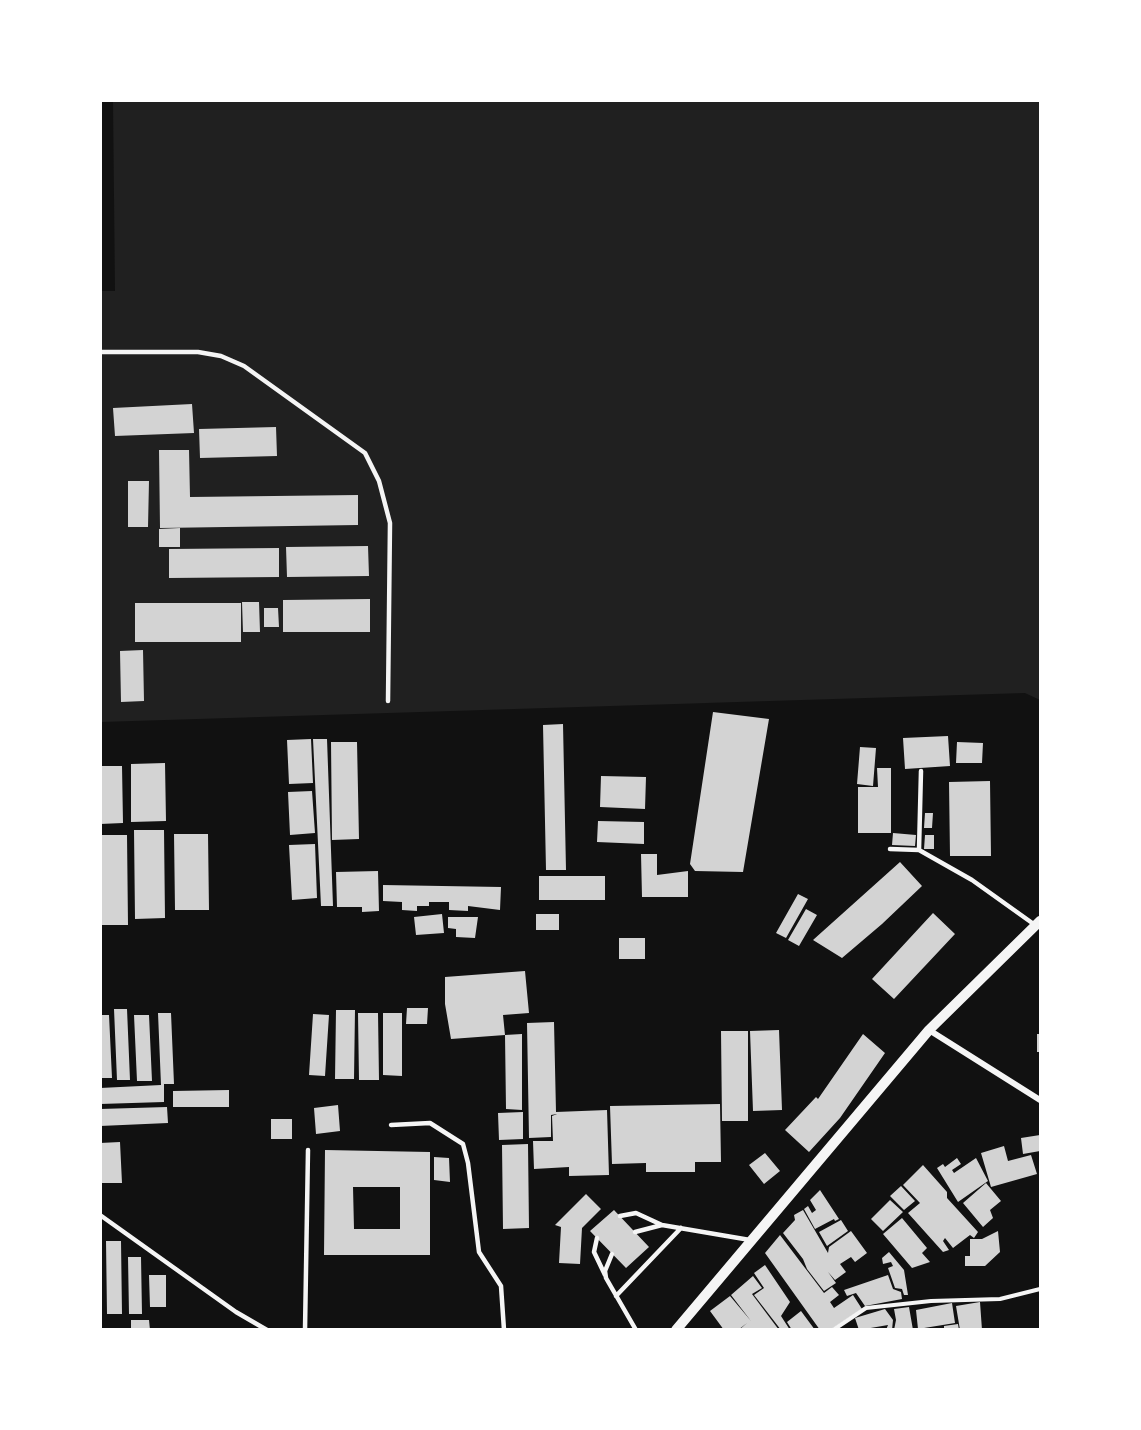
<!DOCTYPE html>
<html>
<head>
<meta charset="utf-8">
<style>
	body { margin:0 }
	#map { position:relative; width:1141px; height:1430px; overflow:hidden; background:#111; font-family:Mulish,sans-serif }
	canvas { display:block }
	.frame { position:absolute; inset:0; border:102px solid #fff; pointer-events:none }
</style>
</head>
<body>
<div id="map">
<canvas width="1141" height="1430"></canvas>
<div class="frame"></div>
</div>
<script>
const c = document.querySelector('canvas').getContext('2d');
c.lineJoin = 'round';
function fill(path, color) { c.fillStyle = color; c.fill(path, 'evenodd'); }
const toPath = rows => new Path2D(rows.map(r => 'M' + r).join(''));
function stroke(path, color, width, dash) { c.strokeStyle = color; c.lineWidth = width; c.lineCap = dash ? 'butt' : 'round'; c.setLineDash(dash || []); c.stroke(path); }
const green = toPath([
	[113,101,1040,101,1040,700,1025,693,101,722,100,291,115,291]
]);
const building = toPath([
	[192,404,194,433,115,436,113,408],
	[276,427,277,456,200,458,199,429],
	[159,450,189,450,190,497,358,495,358,525,160,528],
	[128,481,149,481,148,527,128,527],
	[180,528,180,547,159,547,159,529],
	[368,546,369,576,287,577,286,547],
	[279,548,279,577,169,578,169,549],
	[370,599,370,632,283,632,283,600],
	[242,602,259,602,260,632,243,632],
	[135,603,241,603,241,642,135,642],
	[264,608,278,608,279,627,264,627],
	[143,650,144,701,121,702,120,651],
	[713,712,769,719,743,872,695,871,690,864],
	[563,724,566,870,546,870,543,725],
	[948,736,950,766,905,769,903,738],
	[311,739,313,783,289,784,287,740],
	[313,739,327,739,333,906,321,906],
	[331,742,357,742,359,839,332,840],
	[957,742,983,743,982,763,956,763],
	[860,747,876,748,873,786,857,784],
	[165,763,166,821,131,822,131,764],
	[100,766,122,766,123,823,100,824],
	[877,768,891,768,891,833,858,833,858,787,878,787],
	[601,776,646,777,645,809,600,807],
	[990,781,991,856,950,856,949,782],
	[312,791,315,833,290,835,288,792],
	[925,813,933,813,932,828,924,828],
	[598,821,644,822,644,844,597,842],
	[134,830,164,830,165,918,135,919],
	[893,833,916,835,915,846,892,845],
	[174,834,208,834,209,910,175,910],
	[100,835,127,835,128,925,100,925],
	[925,835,934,835,934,849,924,849],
	[315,844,317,898,292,900,289,845],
	[641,854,657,854,657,875,688,871,688,897,642,897],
	[900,862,922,886,882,924,842,958,813,940],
	[378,871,379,911,362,912,362,907,337,907,336,872],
	[539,876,605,876,605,900,539,900],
	[383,885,501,887,500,910,468,906,468,911,449,910,449,902,429,902,429,906,417,906,417,911,402,910,402,902,383,901],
	[798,894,808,899,786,938,776,933],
	[806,909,817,915,799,946,788,940],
	[933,913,955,934,894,999,872,979],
	[442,914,444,933,416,935,414,917],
	[536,914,559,914,559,930,536,930],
	[448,917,478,917,475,938,456,937,456,929,448,928],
	[619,938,645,938,645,959,619,959],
	[525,971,529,1013,503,1015,505,1035,451,1039,445,1004,445,977],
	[407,1008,428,1008,427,1024,406,1024],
	[114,1009,127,1009,130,1080,117,1080],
	[336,1010,355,1010,354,1079,335,1079],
	[158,1013,171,1013,174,1084,164,1084,164,1102,100,1104,100,1088,161,1085],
	[358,1013,378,1013,379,1080,359,1080],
	[383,1013,402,1013,402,1076,383,1075],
	[313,1014,329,1015,325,1076,309,1075],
	[100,1015,109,1015,112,1078,100,1078],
	[134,1015,149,1015,152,1081,137,1081],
	[554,1022,556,1112,607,1110,609,1175,569,1176,569,1167,534,1169,533,1141,553,1141,552,1116,557,1114,551,1115,551,1137,529,1138,527,1023],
	[779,1030,782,1110,753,1111,750,1031],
	[721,1031,748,1031,748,1121,722,1121],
	[522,1034,522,1110,506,1109,505,1035],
	[863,1034,885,1053,840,1118,809,1152,785,1130,816,1097,818,1099],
	[1037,1034,1040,1034,1040,1052,1037,1052],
	[229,1090,229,1107,173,1107,173,1091],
	[720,1104,721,1162,695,1162,695,1172,646,1172,646,1163,612,1164,610,1106],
	[338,1105,340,1131,316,1134,314,1108],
	[167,1107,168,1123,100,1126,100,1109],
	[523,1112,523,1139,499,1140,498,1113],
	[271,1119,292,1119,292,1139,271,1139],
	[1040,1135,1040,1151,1023,1154,1021,1138],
	[120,1142,122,1183,100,1183,100,1143],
	[528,1144,529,1228,503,1229,502,1145],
	[1004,1146,1008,1161,1031,1155,1037,1174,991,1187,981,1153],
	[325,1150,430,1152,430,1255,324,1255],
	[353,1187,400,1187,400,1229,354,1229],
	[765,1153,780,1171,764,1184,749,1165],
	[434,1157,449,1158,450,1182,434,1180],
	[957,1158,961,1164,952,1170,954,1173,976,1158,988,1181,958,1202,937,1168,943,1164,945,1167],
	[923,1165,947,1192,947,1198,978,1232,974,1238,970,1235,953,1248,945,1238,943,1241,949,1250,943,1252,908,1213,920,1203,903,1185],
	[986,1183,1001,1201,990,1210,993,1218,983,1227,963,1203],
	[901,1186,915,1201,904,1210,890,1196],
	[820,1190,839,1219,835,1221,834,1219,815,1229,804,1209,808,1206,812,1213,816,1210,810,1200],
	[586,1194,601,1209,582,1228,580,1264,559,1263,561,1227,555,1225],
	[890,1200,903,1212,883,1231,871,1219],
	[614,1210,649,1247,626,1268,590,1231],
	[803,1210,828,1253,829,1247,851,1231,867,1253,855,1262,851,1257,840,1264,846,1272,835,1280,828,1272,836,1283,824,1291,807,1269,820,1259,807,1269,803,1259,783,1233,795,1220,794,1215],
	[902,1218,927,1248,922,1253,930,1262,912,1268,883,1234],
	[841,1220,848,1231,827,1246,819,1232],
	[998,1231,1000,1252,985,1266,965,1266,965,1256,970,1256,970,1239,982,1239],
	[780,1235,824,1293,832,1287,839,1295,830,1302,834,1308,853,1295,862,1309,830,1330,820,1330,765,1253],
	[106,1241,121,1241,122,1314,107,1314],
	[889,1252,904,1270,908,1295,904,1295,902,1289,895,1288,888,1268,893,1266,891,1262,883,1264,882,1258],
	[128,1257,141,1257,142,1314,129,1314],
	[765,1265,790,1302,781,1316,790,1330,781,1330,754,1295,764,1288,754,1273],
	[149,1275,166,1275,166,1307,150,1307],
	[888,1275,893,1289,901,1292,902,1299,865,1306,856,1293,847,1296,844,1290],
	[753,1276,762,1288,752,1294,779,1330,739,1330,747,1323,738,1330,724,1330,710,1311,730,1296,751,1321,731,1295],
	[980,1302,982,1330,960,1330,956,1306],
	[952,1303,955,1323,918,1329,916,1310],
	[909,1307,913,1330,894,1330,896,1320,894,1309],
	[885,1309,893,1320,892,1330,886,1330,888,1325,859,1330,855,1318],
	[801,1311,815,1330,792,1330,787,1322],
	[131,1320,149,1320,150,1330,131,1330],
	[958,1324,959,1330,944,1330,944,1326]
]);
const path = toPath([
	[833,1330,866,1308,931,1301,1000,1299,1040,1289]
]);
const service = toPath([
	[100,352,198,352,221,356,244,366,365,453,379,481,390,523,388,701],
	[921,771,919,850,972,880,1035,925],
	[890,849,919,850],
	[391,1125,430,1123,463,1144,468,1163,479,1252,501,1286,504,1330],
	[100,1215,236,1312,267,1330],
	[620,1216,636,1213,662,1225],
	[635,1232,662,1225,750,1240],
	[597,1238,594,1252,605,1275],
	[612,1254,605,1271,606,1278,636,1330],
	[616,1296,681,1228],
	[305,1330,308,1150]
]);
const minor = toPath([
	[929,1030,1040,1100]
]);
const tertiary = toPath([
	[676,1330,929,1030,1040,921]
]);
fill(green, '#202020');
fill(building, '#d3d3d3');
stroke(path, '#f5f5f5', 4);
stroke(service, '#f5f5f5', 4.5);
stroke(minor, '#f5f5f5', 6);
stroke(tertiary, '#f5f5f5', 10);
</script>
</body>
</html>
